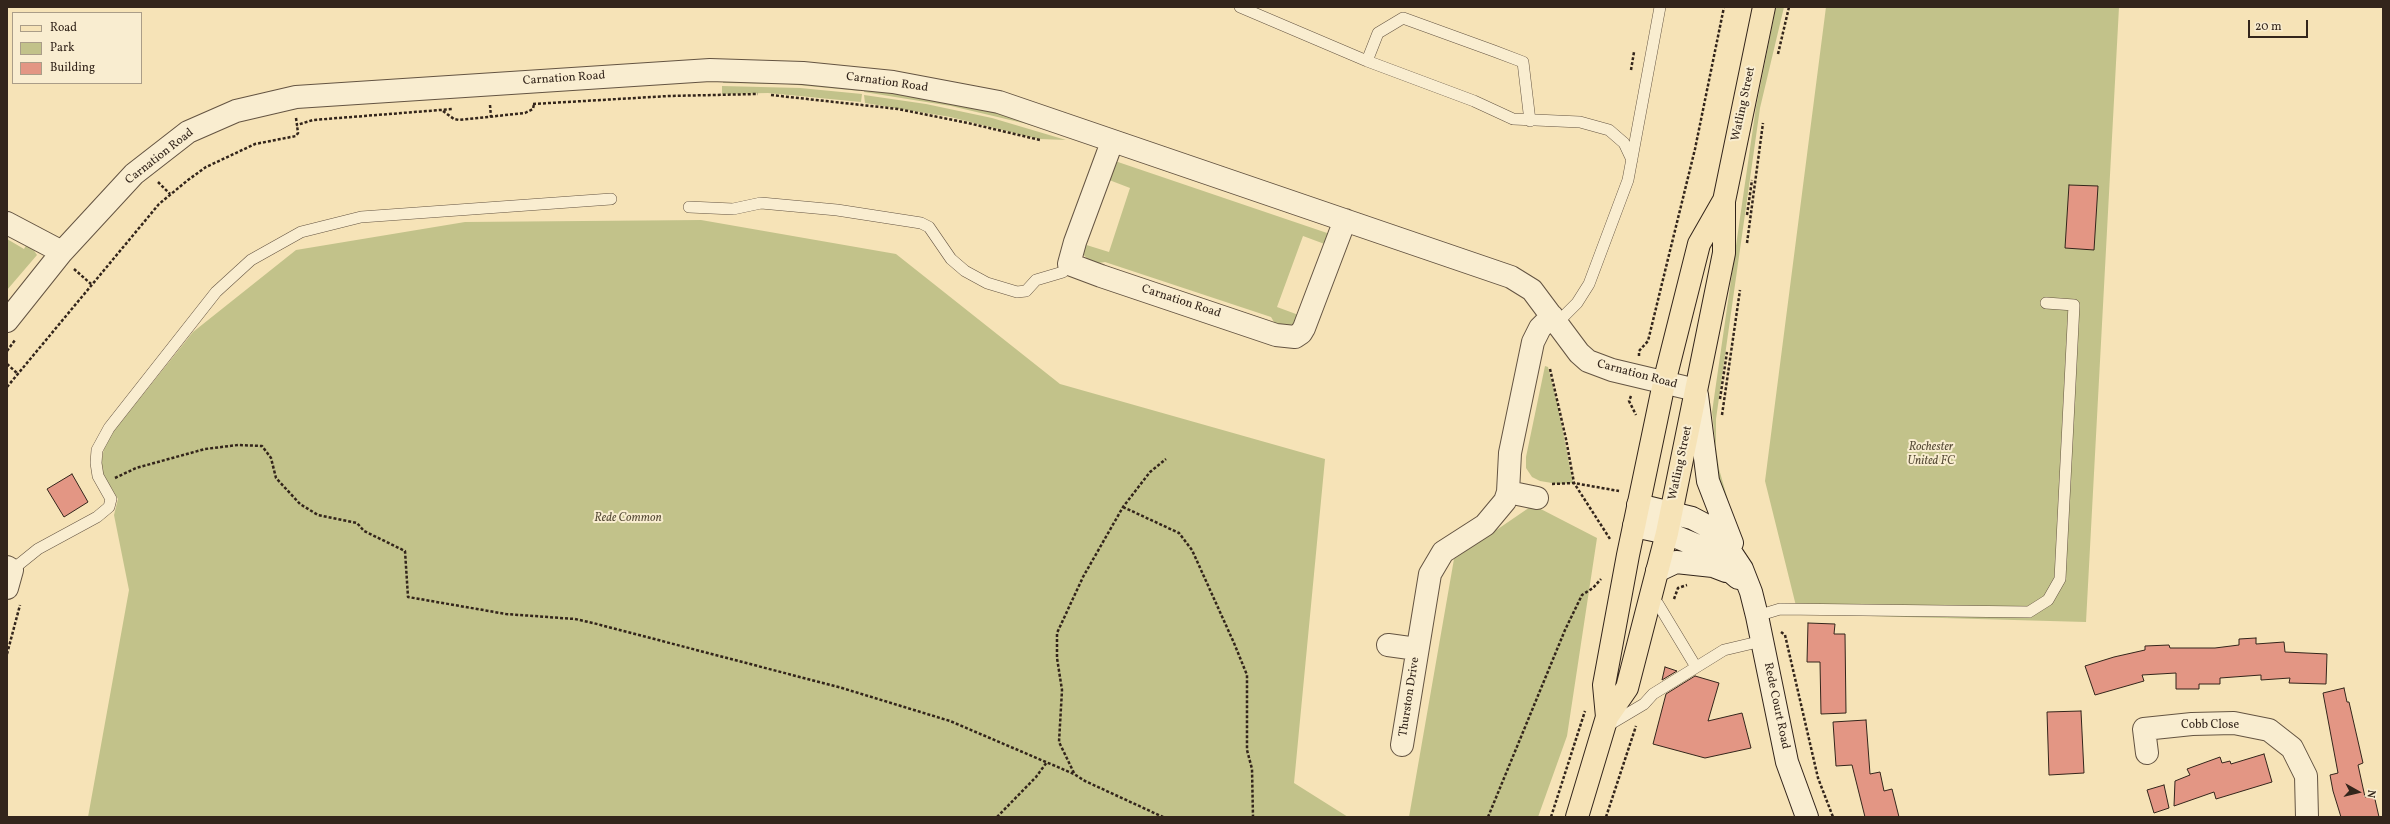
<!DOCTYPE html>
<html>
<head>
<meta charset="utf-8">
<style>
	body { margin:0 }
	#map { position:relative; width:2390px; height:824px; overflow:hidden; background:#f6e3b7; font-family:Vollkorn,serif }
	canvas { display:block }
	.frame { position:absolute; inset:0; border:8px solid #33251b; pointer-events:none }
	.legend { position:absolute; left:12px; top:12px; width:130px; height:72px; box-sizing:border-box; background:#f9edd0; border:1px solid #aa9d88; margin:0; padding:5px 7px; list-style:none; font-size:12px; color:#33251b }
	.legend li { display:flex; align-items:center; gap:8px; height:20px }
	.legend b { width:20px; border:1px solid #aa9d88 }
	.north { position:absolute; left:2338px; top:772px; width:40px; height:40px; -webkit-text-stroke:3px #f9edd0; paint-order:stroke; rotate:98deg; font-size:11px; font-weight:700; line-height:16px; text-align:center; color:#33251b }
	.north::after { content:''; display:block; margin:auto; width:14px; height:18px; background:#33251b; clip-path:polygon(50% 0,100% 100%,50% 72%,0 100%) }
	.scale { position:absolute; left:2248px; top:20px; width:60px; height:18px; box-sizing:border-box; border:2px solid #33251b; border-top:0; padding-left:5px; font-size:12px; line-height:14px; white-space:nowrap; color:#33251b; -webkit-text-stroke:3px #f9edd0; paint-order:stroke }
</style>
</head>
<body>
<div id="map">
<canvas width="2390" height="824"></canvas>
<div class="frame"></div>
<ul class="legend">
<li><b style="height:5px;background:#f6e3b7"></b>Road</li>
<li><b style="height:11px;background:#c2c28a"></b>Park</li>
<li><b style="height:11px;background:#e39684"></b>Building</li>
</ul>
<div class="north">N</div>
<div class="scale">20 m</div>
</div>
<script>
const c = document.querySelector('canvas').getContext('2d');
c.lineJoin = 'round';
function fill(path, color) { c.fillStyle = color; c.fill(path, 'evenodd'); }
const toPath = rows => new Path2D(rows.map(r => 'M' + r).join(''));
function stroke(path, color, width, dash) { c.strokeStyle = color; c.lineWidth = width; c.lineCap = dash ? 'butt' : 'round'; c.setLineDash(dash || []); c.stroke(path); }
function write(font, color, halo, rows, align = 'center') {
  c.font = font + ' Vollkorn,serif'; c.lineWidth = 4; c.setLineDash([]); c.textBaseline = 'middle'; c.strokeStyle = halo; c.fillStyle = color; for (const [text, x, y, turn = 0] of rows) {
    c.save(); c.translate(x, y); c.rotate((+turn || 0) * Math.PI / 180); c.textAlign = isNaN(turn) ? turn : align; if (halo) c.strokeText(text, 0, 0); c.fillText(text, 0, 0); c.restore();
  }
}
const green = toPath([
	[1776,7,1784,7,1760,108,1716,419,1716,448,1719,469,1734,521,1720,488,1712,412,1756,107],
	[1826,7,2119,7,2086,622,1798,614,1765,481],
	[723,78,861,86,860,91,787,84,723,83],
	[722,86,800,88,862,94,861,102,768,93,722,94],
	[864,87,914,95,1023,118,1067,136,1023,123,951,106,864,92],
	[864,95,926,104,992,118,1066,140,1039,139,950,117,865,103],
	[1115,161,1330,234,1330,246,1303,236,1277,307,1304,317,1295,325,1277,327,1271,317,1105,262,1092,264,1083,254,1080,243,1109,252,1130,188,1104,178],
	[701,220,896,254,1060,384,1325,459,1294,783,1348,817,88,817,129,590,114,515,118,499,101,471,102,459,104,448,113,432,193,332,296,250,465,222],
	[7,239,24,249,28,242,37,255,7,290],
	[1545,366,1548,367,1558,407,1573,483,1558,484,1540,481,1532,477,1526,468,1526,457],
	[1533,505,1597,538,1567,736,1538,817,1409,817,1454,559]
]);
const building = toPath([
	[2069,185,2098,186,2094,250,2065,248,2069,185],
	[72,474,88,502,64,517,47,489,72,474],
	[1808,623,1835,624,1834,634,1845,634,1846,713,1821,714,1820,662,1807,662,1808,623],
	[2256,638,2256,644,2284,642,2285,652,2327,654,2326,684,2289,683,2290,678,2261,680,2261,675,2220,678,2220,684,2199,684,2199,689,2176,689,2176,673,2142,675,2144,681,2095,695,2085,666,2114,657,2145,650,2145,646,2169,645,2170,648,2215,648,2239,645,2239,639,2256,638],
	[1665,667,1677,671,1662,680,1665,667],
	[1695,676,1719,683,1708,721,1742,713,1751,748,1705,758,1653,744,1666,694,1695,676],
	[2344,688,2347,702,2349,702,2363,763,2358,765,2365,797,2374,795,2379,817,2341,817,2333,791,2330,775,2338,773,2323,693,2344,688],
	[2081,711,2084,773,2049,775,2047,712,2081,711],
	[1866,720,1870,774,1880,772,1884,791,1892,789,1899,817,1865,817,1852,765,1836,766,1833,722,1866,720],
	[2264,754,2272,782,2216,799,2214,792,2174,806,2175,781,2190,775,2187,769,2220,757,2222,763,2230,761,2231,764,2264,754],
	[2164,785,2169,808,2154,813,2147,790,2164,785]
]);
const path = toPath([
	[1778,54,1789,7],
	[1631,70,1634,52],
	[771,95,898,109,968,123,1040,140],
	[533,104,669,96,758,94],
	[490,105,491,117],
	[443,111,454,119,459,120,525,113,533,109,534,104],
	[296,118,297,125,313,120,453,109],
	[158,182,170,194],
	[1747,215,1752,180],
	[1747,243,1763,123],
	[74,269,91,284],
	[7,351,15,340],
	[1639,356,1639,351,1648,341,1667,263,1695,149,1724,7],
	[7,364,18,374],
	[1550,369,1566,439,1574,483,1610,539],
	[7,387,159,204,188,180,206,167,255,144,296,136,298,133,297,125],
	[1631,396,1629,401,1636,415],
	[1720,399,1727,352],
	[1722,415,1740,290],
	[115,478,136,468,205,449,238,445,262,446,271,458,276,478,300,504,318,515,357,523,364,531,405,551,408,597,506,614,575,619,593,623,842,688,950,721,1074,774,1085,781,1163,817],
	[1552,484,1574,483,1619,491],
	[1123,507,1179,533,1192,550,1234,643,1247,675,1247,750,1252,769,1253,817],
	[1674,599,1678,588,1687,585],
	[1781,632,1785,635,1818,778,1833,817],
	[7,654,20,605],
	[1074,773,1059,742,1062,690,1057,658,1057,633,1083,577,1123,507,1150,472,1166,459],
	[997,817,1036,777,1047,762],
	[1488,817,1565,630,1582,595,1593,588,1601,579],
	[1551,817,1585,711],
	[1606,817,1636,726]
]);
const lane = toPath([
	[1240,7,1367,61,1474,101,1513,119,1580,122,1609,130,1624,143,1632,160],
	[1367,61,1378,33,1403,18,1494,51,1523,62,1530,121],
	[689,207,733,209,761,203,837,210,921,223,929,227,951,259,965,271,987,283,1017,292,1026,291,1036,280,1063,272],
	[1557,323,1577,303,1589,284,1628,180,1660,7],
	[12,570,38,549,97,517,109,507,111,499,98,476,96,463,97,450,109,428,216,292,251,260,301,232,361,217,611,199],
	[1650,600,1658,604,1696,667],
	[1757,616,1780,609,2029,612,2048,600,2060,579,2074,305,2046,303],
	[1607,726,1644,704,1653,694,1724,650,1762,641]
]);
const street = toPath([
	[1112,142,1075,242,1069,264,1101,276,1276,335,1295,337,1301,333,1304,328,1345,220],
	[7,223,62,252],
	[7,321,62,252,134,174,188,132,236,111,296,97,710,70,803,73,893,82,999,102,1511,277,1532,290,1579,353,1588,361,1612,370,1696,390],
	[1508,492,1537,498],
	[7,567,12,570,7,588],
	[1388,645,1417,649],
	[1402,745,1430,574,1443,552,1485,525,1505,501,1508,492,1510,453,1533,342,1540,328,1552,316],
	[2147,753,2144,729,2192,724,2234,723,2269,730,2292,748,2306,776,2307,817]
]);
const secondary = toPath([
	[1697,395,1708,481,1732,543],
	[1638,505,1692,518,1711,528,1724,542,1742,569,1751,592,1757,616,1787,762,1807,817],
	[1634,526,1667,533,1703,548,1738,578],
	[1657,571,1676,562,1713,566,1726,571]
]);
const primary = toPath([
	[1607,717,1627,688,1667,533,1724,253,1724,201,1764,7],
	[1577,817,1607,717,1604,685,1628,555,1664,383,1699,244,1723,202]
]);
const streetNames = [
	["Carnation Road",564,79,-4],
	["Carnation Road",887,83,8],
	["Watling Street",1744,104,-78],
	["Carnation Road",160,157,-38],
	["Carnation Road",1181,302,18],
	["Carnation Road",1637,375,15],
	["Watling Street",1681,463,-78],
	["Thurston Drive",1410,697,-81],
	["Rede Court Road",1776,706,78],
	["Cobb Close",2210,726]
];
const parkNames = [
	["Rochester",1931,448],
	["United FC",1931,462],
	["Rede Common",628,519]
];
fill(green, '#c2c28a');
fill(building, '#e39684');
stroke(building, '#33251b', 1);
stroke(lane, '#645442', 12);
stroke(street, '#645442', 24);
stroke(secondary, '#33251b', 24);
stroke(primary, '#33251b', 24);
stroke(path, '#33251b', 2.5, [3, 2]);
stroke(lane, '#f9edd0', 11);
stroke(street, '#f9edd0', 22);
stroke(secondary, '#f9edd0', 22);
stroke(primary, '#f6e3b7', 22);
write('12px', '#33251b', '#f9edd0', streetNames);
write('italic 12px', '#574c37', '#f9edd0', parkNames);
</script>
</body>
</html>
